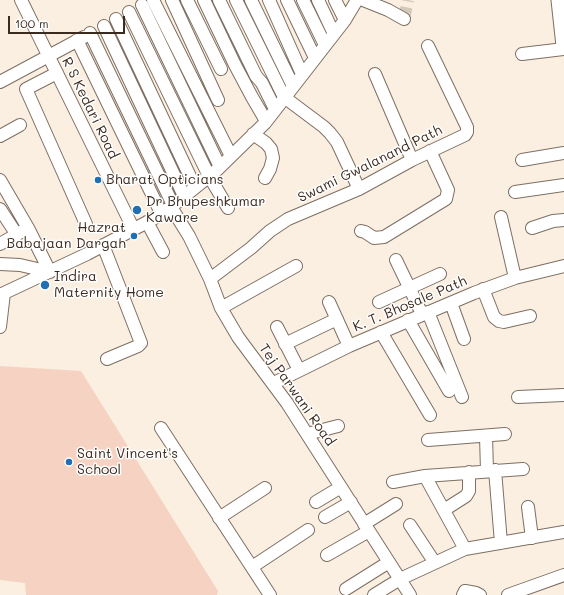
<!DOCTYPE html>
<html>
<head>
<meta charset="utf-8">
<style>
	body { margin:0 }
	#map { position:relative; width:564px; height:595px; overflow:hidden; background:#faefe1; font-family:Mali,sans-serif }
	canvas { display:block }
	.scale { position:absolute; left:8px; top:16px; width:117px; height:18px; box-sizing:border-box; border:2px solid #3b2a1e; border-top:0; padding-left:5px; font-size:12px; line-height:14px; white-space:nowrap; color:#3b2a1e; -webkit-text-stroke:3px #fff; paint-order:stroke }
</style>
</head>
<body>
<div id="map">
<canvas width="564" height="595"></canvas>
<div class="scale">100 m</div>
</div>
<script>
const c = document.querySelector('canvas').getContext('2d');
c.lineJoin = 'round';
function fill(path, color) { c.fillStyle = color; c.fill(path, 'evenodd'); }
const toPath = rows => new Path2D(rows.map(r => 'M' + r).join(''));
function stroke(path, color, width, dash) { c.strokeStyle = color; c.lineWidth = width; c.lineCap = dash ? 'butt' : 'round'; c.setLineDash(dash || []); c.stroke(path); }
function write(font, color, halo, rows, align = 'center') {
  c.font = font + ' Mali,sans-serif'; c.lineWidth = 3; c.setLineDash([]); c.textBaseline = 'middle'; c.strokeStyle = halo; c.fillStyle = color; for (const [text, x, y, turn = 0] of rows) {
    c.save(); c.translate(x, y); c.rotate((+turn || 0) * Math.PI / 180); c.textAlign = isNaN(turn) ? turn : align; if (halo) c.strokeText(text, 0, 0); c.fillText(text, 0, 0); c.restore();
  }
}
const built = toPath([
	[0,366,81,371,218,591,217,595,26,595,25,583,0,580]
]);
const minorTunnel = toPath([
	[404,19,408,0]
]);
const minor = toPath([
	[21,0,133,228],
	[153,0,231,156],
	[172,0,218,100],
	[187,0,221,69],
	[204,0,235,65,252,97,266,121],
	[219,0,256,76,262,83,275,109],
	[236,0,284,97,324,127,330,133,337,142,359,189],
	[251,0,293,86],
	[269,0,302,74],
	[287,0,315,58],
	[303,0,325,45],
	[318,0,334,34],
	[335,0,345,20],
	[363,0,388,10,404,19],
	[142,5,220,167],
	[129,12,209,176,228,208],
	[116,19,195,187],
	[104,26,184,196],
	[90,33,173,205],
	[77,40,161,213],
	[522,54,564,49],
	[57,73,26,89,86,224],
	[375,74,412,160],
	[0,82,84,37],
	[253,134,266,143,271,149,273,158,270,169,265,178],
	[0,136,20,125],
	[522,160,564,153],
	[0,180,28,228,50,272],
	[515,192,564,185],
	[171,207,189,236,210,279,221,308,238,337,287,403,410,595],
	[0,209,17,235],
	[501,217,515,278],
	[147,222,163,252],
	[532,228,553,221,564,220],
	[361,231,365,232,374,238,384,237,446,199,448,190,430,151],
	[0,244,28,228],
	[103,245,141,343,138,346,107,359],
	[396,260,422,314],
	[0,264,20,265,50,272],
	[210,279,251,248,270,231,288,219,359,189,412,160,465,135,467,132,467,127,428,46],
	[483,289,494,317,499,321,504,322,530,316],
	[0,295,87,254,153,219,171,207,218,169,265,123,345,20,357,0],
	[329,302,349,346],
	[379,302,440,274],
	[451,303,464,339],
	[221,308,296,266],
	[428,312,462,397],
	[408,320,449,391],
	[0,327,4,293],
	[277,327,299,370],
	[381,332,430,415],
	[285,344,337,319],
	[274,383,349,346,474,293,515,278,564,266],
	[518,397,564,395],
	[161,428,270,595],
	[307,434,338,426],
	[486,436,487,471],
	[428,440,505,434],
	[495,470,501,543],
	[425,476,465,549],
	[393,482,425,476,523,469],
	[316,502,341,487],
	[528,507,532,538],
	[444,510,466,496,469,491,469,472],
	[325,517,351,502],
	[219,518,265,488],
	[364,524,396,504],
	[410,525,435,563],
	[327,555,369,531],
	[252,567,308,530],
	[346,589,389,562],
	[374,595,400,579,465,549,564,532],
	[463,595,465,591,476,593,480,595],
	[508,595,564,575]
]);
const major = toPath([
	[559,0,564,46]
]);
const markers = [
	[98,180,4,"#1f6fb2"],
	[137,210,5,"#1f6fb2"],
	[134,236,4,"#1f6fb2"],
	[45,285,5,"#1f6fb2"],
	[69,462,4,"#1f6fb2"]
];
const streetNames = [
	["R S Kedari Road",90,108,64],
	["Swami Gwalanand Path",370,164,-26],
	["K. T. Bhosale Path",410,304,-23],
	["Tej Parwani Road",297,395,55]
];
const poiNames = [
	["Bharat Opticians",106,180],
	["Dr Bhupeshkumar",146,202],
	["Kaware",146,218],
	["Hazrat",126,228,"right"],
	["Babajaan Dargah",126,244,"right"],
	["Indira",54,277],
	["Maternity Home",54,293],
	["Saint Vincent's",77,454],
	["School",77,470]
];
fill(built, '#f5d2c2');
stroke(minorTunnel, '#d4c8ba', 12, [12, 6]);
stroke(minor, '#7e6f62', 14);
stroke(major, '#7e6f62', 17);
stroke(minor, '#fff', 12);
stroke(major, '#fff', 15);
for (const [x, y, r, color] of markers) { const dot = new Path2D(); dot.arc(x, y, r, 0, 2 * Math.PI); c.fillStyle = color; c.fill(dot); stroke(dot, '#fff', 1.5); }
write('14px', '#3b2a1e', '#fff', streetNames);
write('14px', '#3b2a1e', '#fff', poiNames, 'left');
</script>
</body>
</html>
